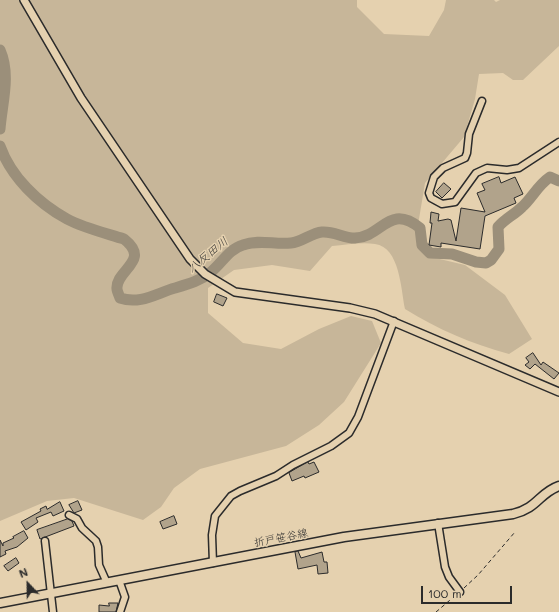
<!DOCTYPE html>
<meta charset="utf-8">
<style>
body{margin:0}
#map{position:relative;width:559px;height:612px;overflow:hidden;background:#e5d1af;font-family:Mali,sans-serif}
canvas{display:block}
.north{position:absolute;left:8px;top:564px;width:40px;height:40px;-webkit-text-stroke:3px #e5d1af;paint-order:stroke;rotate:338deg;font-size:11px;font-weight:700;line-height:16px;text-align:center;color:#2b2b2b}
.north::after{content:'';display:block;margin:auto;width:14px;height:18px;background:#2b2b2b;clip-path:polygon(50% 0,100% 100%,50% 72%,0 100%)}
.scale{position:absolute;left:421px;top:586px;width:91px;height:18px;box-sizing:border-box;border:2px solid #2b2b2b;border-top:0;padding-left:5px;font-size:12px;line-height:14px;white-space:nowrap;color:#2b2b2b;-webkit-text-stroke:3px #e5d1af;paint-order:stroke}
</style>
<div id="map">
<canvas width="559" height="612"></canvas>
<div class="north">N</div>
<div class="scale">100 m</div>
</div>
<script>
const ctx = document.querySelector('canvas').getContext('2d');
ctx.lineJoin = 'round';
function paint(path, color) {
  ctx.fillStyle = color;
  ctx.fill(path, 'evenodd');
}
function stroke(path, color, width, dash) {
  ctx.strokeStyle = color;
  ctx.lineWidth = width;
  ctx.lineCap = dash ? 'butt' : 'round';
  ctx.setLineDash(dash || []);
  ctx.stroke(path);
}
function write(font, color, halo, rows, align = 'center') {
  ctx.font = font + ' Mali,"Klee One",sans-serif';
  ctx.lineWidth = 3;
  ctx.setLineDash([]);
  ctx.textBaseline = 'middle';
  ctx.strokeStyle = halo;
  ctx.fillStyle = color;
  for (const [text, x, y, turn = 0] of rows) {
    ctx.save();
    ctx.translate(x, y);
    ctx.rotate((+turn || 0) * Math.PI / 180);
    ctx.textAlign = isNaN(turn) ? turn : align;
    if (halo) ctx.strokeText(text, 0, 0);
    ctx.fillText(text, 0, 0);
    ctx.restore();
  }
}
const green = new Path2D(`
 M0,0h357v7l27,27 45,2 15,-26 2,-10h48l2,2 4,-2h59v46l-36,34h-10l-10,-7 -24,1 -4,25 -11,38 -39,46 -7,42 9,31 38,9 40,30 27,44 -23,15c-37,-10 -72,-25 -104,-45 -4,-19 -5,-62 -30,-65 -14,-2 -29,1 -43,2l-22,25 -38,-6 -38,5 -26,18v25l35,30 38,6 38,-20 32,-13 21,5 9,22 -37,59 -25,23 -33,21 -86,23 -26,19 -13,19 -18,13 -69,-22 -27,3 -47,20z`);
const river = new Path2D(`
 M0,50c11,25 2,53 0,79
 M0,146c11,31 38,57 67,73 17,9 38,14 57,20 28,22 -9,31 -7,50 0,2 2,6 3,9 20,7 37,-5 55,-10 14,-4 25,-7 36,-16 11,-9 18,-23 32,-27 16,-6 32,0 48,-2 11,-1 20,-10 31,-11 12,-1 21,6 33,6 27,-1 34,-35 65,-10l2,17 8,8 22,1 24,8 10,1 5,-3 8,-11 -1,-22c8,-9 16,-12 24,-20 10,-9 16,-22 28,-30l9,4`);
const building = new Path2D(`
 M499,177l2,6 14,-6 8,17 -9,4 2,5 -31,13 -5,33 -39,-6v4l-12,-2 3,-22h-2l1,-11 8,2 -1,7 10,-2 3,1 5,21 5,-33 24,4 -8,-19 8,-3 -3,-6z
 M444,183l7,6 -9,9 -6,-6z
 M217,294l10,4 -4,8 -9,-4z
 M533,353l8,12 2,-3 16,11 -5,6 -19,-15 -5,5 -5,-4 4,-3 -3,-4z
 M308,462l1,2 5,-2 5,10 -14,6 -1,-2 -12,5 -3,-8z
 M78,501l4,9 -8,3 -5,-8z
 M60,502l4,9 -11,5 -2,-4 -15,6 2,4 -12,8 -5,-8 20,-11 -1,-2 6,-3 1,3z
 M174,516l3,8 -14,5 -3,-7z
 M68,519l4,2 2,5 -34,13 -3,-9z
 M24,531l4,7 -11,9 -12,4 1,3 -6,3v-17l3,6v-3l11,-5 -1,-1z
 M298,551l3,7 21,-6 2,10h3l1,11 -10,1 -1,-9 -19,4 -3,-17z
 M16,558l3,5 -11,8 -4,-5z
 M109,603h9l-2,9h-17v-7l10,1z`);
const path = new Path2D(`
 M464,588l14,-13 37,-43
 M436,612l20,-17`);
const minor = new Path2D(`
 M482,101l-13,33 -2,19 -2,5 -22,10 -9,9 -5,16 2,5 11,6 13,-2 21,-29 11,-5 20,2 12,-2 40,-26
 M69,515l8,4 5,9 14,13 2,6 1,18 8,18
 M438,523l7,44 4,10 11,15
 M45,541l8,71
 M213,563l-1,-28 3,-19 16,-20 9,-5 36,-15 17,-11 38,-19 18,-13 9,-16 36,-96
 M119,580l6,17 -5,15`);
const tertiary = new Path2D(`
 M24,0l57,98 109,161 15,15 30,18 115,16 25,6 184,78`);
const secondary = new Path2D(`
 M0,603l344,-66 169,-23c25,-6 26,-21 46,-28`);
const streetNames = [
 ["折戸笹谷線",281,538,-11]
];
const waterNames = [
 ["八反田川",208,255,-39]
];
paint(green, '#c7b699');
stroke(river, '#9b8f7a', 11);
paint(building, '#b1a38b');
stroke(building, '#2b2b2b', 1);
stroke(minor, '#2b2b2b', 9);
stroke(tertiary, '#2b2b2b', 10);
stroke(secondary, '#2b2b2b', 11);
stroke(path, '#2b2b2b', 1, [4, 3]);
stroke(minor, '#e5d1af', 6);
stroke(tertiary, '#e5d1af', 7);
stroke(secondary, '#e5d1af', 8);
write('11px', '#2b2b2b', '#e5d1af', streetNames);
write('italic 12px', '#413f3b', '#e5d1af', waterNames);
</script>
